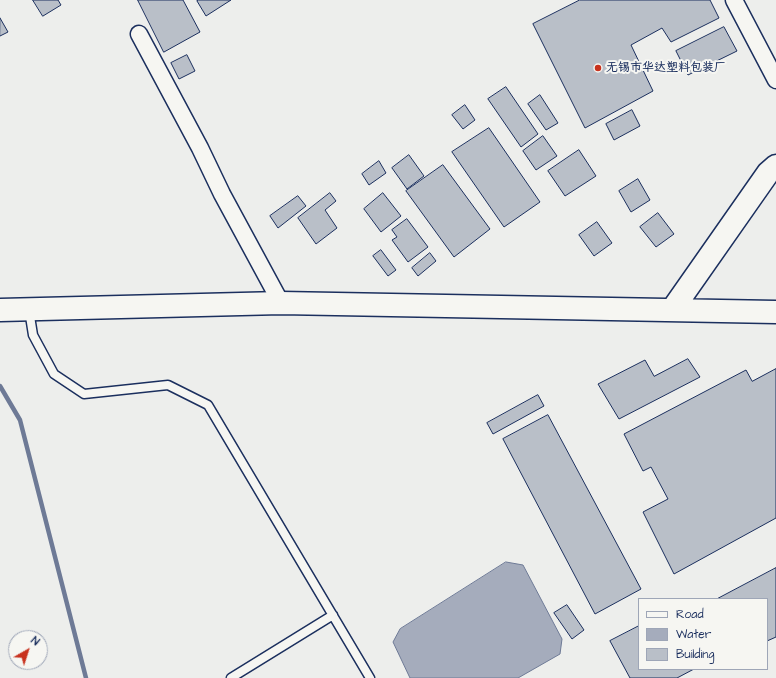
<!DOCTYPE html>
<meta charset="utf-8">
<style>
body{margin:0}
#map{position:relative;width:776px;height:678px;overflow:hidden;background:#edeeec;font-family:"Architects Daughter",sans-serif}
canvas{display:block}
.legend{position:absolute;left:638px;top:598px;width:130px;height:72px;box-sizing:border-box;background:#f6f6f2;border:1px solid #9ea6b7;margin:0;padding:5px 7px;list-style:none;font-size:12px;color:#1b2f5e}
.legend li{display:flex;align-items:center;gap:8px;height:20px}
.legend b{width:20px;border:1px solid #9ea6b7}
.north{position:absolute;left:8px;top:630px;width:40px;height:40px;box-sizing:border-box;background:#f6f6f2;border:1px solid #9ea6b7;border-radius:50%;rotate:39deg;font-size:11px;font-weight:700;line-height:16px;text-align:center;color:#1b2f5e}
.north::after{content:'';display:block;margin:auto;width:14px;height:18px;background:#c8321e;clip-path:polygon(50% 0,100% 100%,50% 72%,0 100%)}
</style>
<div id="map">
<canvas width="776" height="678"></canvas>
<ul class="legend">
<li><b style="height:5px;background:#f6f6f2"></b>Road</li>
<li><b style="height:11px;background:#a5acbc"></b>Water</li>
<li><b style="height:11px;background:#b9bfc8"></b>Building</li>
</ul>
<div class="north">N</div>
</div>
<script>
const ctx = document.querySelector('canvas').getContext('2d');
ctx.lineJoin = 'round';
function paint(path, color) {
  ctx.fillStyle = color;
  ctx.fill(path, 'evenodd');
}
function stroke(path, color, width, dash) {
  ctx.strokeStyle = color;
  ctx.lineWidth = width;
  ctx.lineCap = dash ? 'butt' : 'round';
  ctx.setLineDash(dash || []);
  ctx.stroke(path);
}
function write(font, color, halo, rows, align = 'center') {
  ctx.font = font + ' "Architects Daughter","LXGW WenKai TC",sans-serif';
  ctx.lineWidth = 4;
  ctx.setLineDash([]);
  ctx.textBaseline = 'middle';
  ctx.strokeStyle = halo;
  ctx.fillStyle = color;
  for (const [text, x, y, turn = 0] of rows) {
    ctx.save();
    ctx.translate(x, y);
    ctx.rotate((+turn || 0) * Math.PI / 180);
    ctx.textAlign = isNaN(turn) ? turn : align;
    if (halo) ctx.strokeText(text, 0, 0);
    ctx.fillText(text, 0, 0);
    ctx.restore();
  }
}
const water = new Path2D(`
 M506,562l17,3 39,74 -2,15 -42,24h-108l-17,-36 7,-13z`);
const stream = new Path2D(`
 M0,386l20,34 66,258`);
const building = new Path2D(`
 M33,0h25l3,5 -18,11z
 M138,0h45l17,32 -36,20z
 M199,0h32l-25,16 -9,-15z
 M580,0h130l9,18 -48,24 -9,-14 -31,17 22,46 -68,37 -52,-104z
 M0,18l8,14 -8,4z
 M724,27l13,24 -49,24 -12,-24z
 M187,55l8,16 -16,8 -8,-16z
 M506,87l32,47 -17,13 -33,-48z
 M540,95l18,28 -12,7 -18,-26z
 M465,105l10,15 -12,9 -11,-14z
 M632,110l8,16 -26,14 -8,-16z
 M489,128l51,74 -36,25 -52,-75z
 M543,136l14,20 -21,14 -13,-19z
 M579,150l17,26 -31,20 -17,-25z
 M409,155l15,21 -17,13 -15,-21z
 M379,161l7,12 -17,12 -7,-11z
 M443,165l47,64 -36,28 -48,-66z
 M638,179l12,21 -19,12 -12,-21z
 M330,193l6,8 -11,9 12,18 -21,16 -18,-26z
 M383,193l18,23 -20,16 -17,-23z
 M298,196l8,10 -28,22 -8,-12z
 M658,213l16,21 -18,13 -16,-20z
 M407,219l21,28 -20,15 -16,-22 5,-3 -5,-7z
 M597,222l15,21 -18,13 -15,-21z
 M381,250l15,20 -8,6 -15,-20z
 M430,253l6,8 -18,15 -6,-8z
 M688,359l12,18 -81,42 -21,-35 47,-24 9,16z
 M776,369v149l-102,56 -31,-62 25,-13 -17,-32 -8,4 -19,-37 122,-64 6,11z
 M538,395l6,11 -51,28 -6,-11z
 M548,415l93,174 -46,25 -92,-175z
 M776,568v69l-9,4v-42h-50z
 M567,605l17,25 -12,9 -18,-26z
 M639,626v43h55l-17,9h-47l-20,-37z`);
const lane = new Path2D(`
 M29,310l4,25 21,39 30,20 84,-9 40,20 162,273
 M231,678l102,-63`);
const street = new Path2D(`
 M734,0l42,80
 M139,34l61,114 22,46 59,109`);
const secondary = new Path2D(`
 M0,310l281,-7 495,9
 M672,310l96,-137 8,-7`);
const markers = [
 [598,68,4,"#c8321e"]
];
const poiNames = [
 ["无锡市华达塑料包装厂",606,68]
];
paint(water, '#a5acbc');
stroke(water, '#6e7a96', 1);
stroke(stream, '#6e7a96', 4.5);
paint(building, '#b9bfc8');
stroke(building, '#1b2f5e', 1);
stroke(lane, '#1b2f5e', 11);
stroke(street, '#1b2f5e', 19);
stroke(secondary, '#1b2f5e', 25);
stroke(lane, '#f6f6f2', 8);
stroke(street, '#f6f6f2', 16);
stroke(secondary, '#f6f6f2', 22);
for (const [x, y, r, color] of markers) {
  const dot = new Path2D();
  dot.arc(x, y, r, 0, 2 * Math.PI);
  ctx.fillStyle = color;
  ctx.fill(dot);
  stroke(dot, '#f6f6f2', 1.5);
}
write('bold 12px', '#1b2f5e', '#f6f6f2', poiNames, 'left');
</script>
